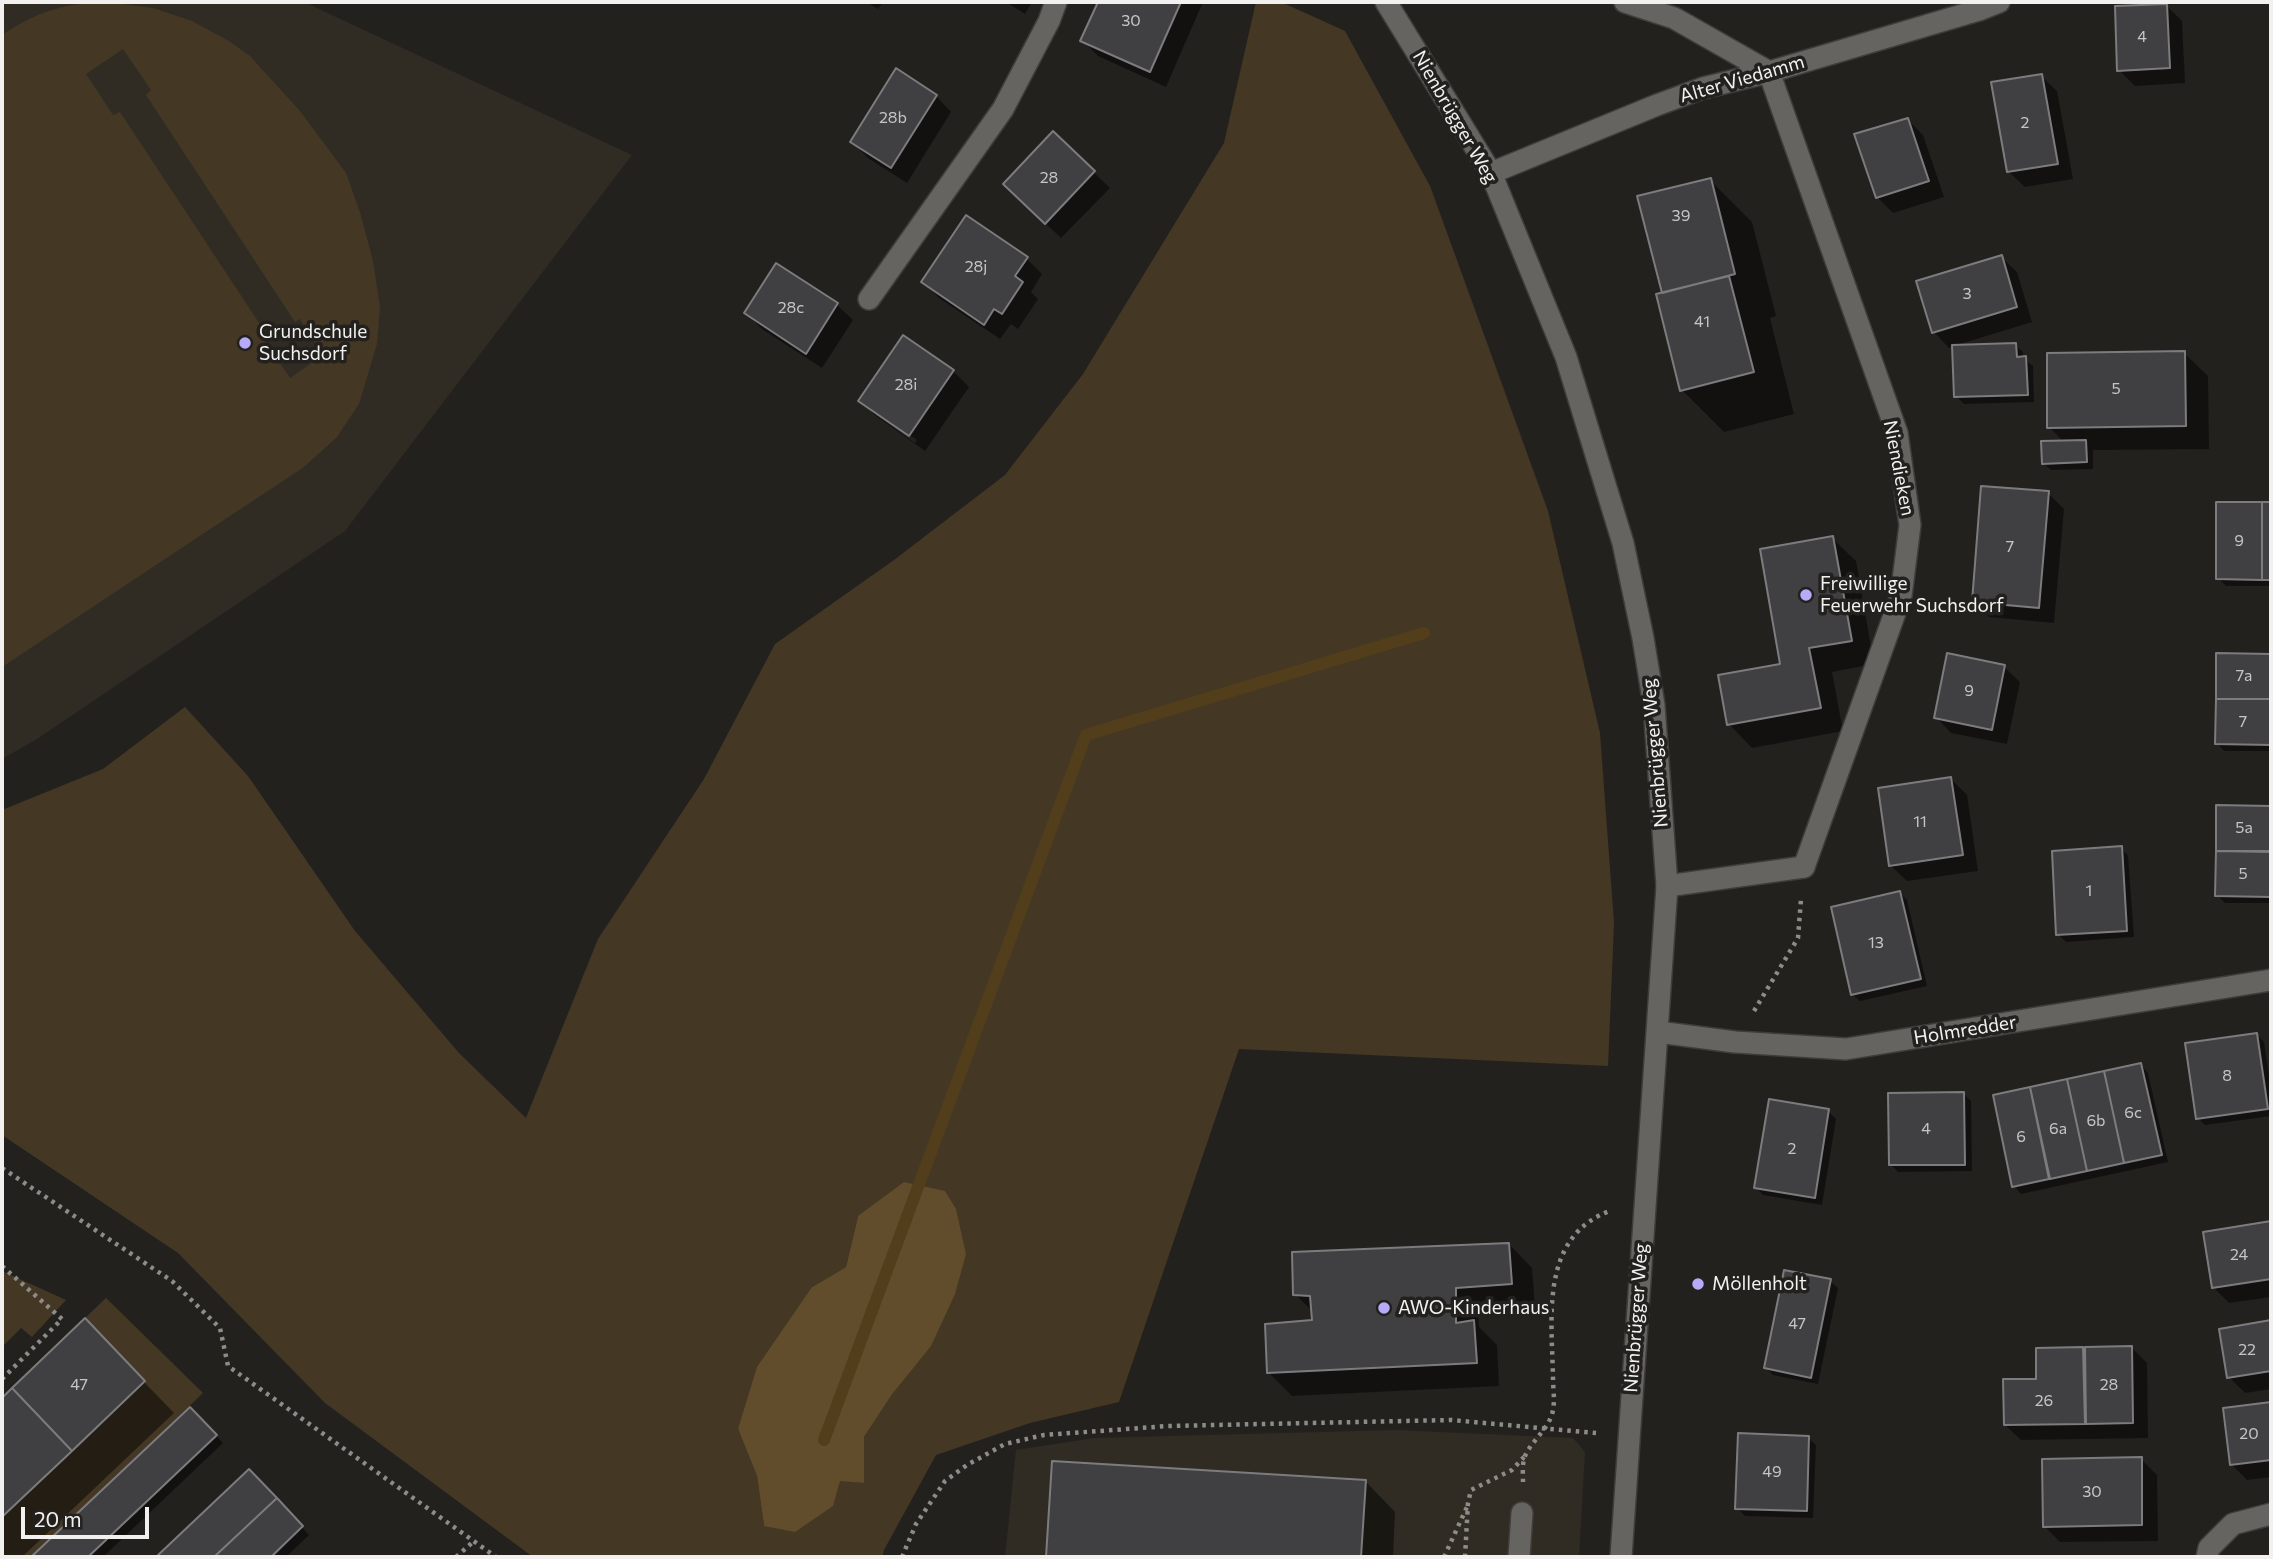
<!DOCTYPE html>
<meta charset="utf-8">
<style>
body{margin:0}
#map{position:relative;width:2273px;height:1559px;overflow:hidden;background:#23211e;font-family:Commissioner,sans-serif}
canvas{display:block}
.frame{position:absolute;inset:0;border:4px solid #f2f1ef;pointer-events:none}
.scale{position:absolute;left:21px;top:1507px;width:128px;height:32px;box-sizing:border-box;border:4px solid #f2f1ef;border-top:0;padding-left:9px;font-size:21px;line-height:24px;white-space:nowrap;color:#f2f1ef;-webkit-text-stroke:5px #23211e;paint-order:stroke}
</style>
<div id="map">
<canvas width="2273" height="1559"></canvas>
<div class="frame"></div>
<div class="scale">20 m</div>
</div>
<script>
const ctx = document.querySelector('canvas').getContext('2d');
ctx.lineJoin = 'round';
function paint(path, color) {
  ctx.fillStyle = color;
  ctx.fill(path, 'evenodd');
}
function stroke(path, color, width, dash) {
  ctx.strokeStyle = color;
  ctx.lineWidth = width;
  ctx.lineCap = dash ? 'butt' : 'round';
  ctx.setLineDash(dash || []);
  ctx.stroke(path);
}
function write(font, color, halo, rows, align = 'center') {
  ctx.font = font + ' Commissioner,sans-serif';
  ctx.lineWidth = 7;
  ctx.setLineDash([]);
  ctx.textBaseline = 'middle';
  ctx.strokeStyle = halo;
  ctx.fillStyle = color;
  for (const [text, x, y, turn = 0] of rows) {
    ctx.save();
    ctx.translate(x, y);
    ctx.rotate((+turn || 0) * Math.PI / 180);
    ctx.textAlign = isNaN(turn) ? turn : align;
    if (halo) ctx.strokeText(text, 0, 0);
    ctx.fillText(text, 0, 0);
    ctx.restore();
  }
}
const built = new Path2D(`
 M2,2h302l328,153 -287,376 -308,208 -35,20z
 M1396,1430l177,8 12,14 -6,105h-574l11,-107 78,-12z`);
const green = new Path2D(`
 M108,2l45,6 39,13 37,20 21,15 50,55 46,62 14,39 13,49 7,46 -3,37 -18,60 -22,33 -33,30 -302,200v-632c35,-24 64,-32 106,-33zM123,49l28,41 -5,5 149,227 5,-3 23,36 -33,23 -25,-37 4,-3 -149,-226 -7,3 -27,-41z
 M1256,2h25l64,29 85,155 118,325 52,222 14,190 -6,143 -369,-17 -120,353 -89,21 -94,32 -52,95 -2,7h-349l-208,-154 -147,-150 -176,-118v-325l101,-41 82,-62 63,69 107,155 104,122 67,65 72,-179 106,-160 71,-135 119,-84 111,-85 78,-101 141,-231zM858,1216l35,177 -29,44v46l-24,-3 -76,46 -7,-50 -19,-47 74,-142 34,-20z
 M2,1271l64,29 -34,37 -11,-9 -19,19z
 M106,1298l97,95 -172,164h-29v-40l142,-135 -59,-64z`);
const forest = new Path2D(`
 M904,1182l41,9 11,18 10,45 -11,40 -24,52 -38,47 -29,44v46l-24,-2 -7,25 -38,26 -31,-6 -7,-50 -19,-47 19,-62 55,-80 34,-20 12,-51z`);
const shadow = new Path2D(`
 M866,2h17l-5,7z
 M1006,2h26l-7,12z
 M1100,2h103l-37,85 -68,-31 -16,-16z
 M2166,5l16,16 3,62 -50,3 -16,-16z
 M2041,76l16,15 16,88 -48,8 -16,-15z
 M936,96l15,16 -44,71 -39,-25 -16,-16z
 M1908,120l15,15 21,62 -51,16 -16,-16z
 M1053,133l57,55 -49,50 -40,-38z
 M1710,180l42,42 24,94 -6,2 24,96 -70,18 -42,-42 -18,-96z
 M2001,257l16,15 15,50 -75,23h58l8,7v6l10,8 1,36 -70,2 -8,-8 -2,-50 -5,2 -15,-16z
 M1027,259l15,15 -11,18 7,7 -20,30 -7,-5 -11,15 -61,-41 -15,-16z
 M777,265l60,40 16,15 -31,48 -60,-39 -16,-16z
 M904,337l49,34 16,16 -44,64 -49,-35 -16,-15zM876,411l41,29 -2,3 -39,-28z
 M2184,353l24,23 1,73 -116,1v19l-42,1 -8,-7 21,-21 -15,-15z
 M2048,493l16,16 -10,114 -65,-6 -15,-16z
 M2218,504h53v82h-45l-8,-8z
 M1832,538l24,23 18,103 -42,8 11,59 -91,17 -23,-24 53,-59z
 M2218,655l53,1v95h-47l-7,-8z
 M2004,667l16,15 -13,62 -56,-11 -15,-16z
 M1951,779l16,16 11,76 -71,10 -16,-15z
 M2218,807l53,1v95h-46l-8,-8z
 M2121,848l7,8 6,81 -68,5 -8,-8z
 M1900,893l7,7 20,86 -67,15 -8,-7z
 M2257,1035l7,7 7,47v27l-66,9 -7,-7z
 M2141,1065l7,8 20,89 -147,32 -7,-8 -19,-90z
 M1964,1094l7,7 1,70 -74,1 -8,-8z
 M1828,1111l8,8 -14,86 -59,-10 -7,-8z
 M2271,1223v74l-42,6 -16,-16z
 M1509,1244l23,24 3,39 -57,4 1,16 18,18 2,41 -207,10 -23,-23 45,-51 -1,-10 -18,-18z
 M1830,1281l8,7 -20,96 -45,-9 -7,-7z
 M85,1321l89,92 -152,144h-20v-157z
 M2271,1322v67l-26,4 -16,-16 -8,-47z
 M2131,1347l16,16 1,75 -127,2 -16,-15 33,-44v-32z
 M2271,1404v73l-24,3 -16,-16 -6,-54z
 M190,1409l33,34 -120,114h-69z
 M1808,1438l8,7 -3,73 -68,-2 -8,-8z
 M2141,1459l16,16 1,66 -98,1 -16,-16z
 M1053,1463l312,18 30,31 -2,45h-345z
 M249,1471l60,64 -23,22h-128z`);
const stream = new Path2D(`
 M824,1440l262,-705 338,-102`);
const building = new Path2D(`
 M1098,2h83l-31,70 -70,-31z
 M2167,4l3,64 -53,3 -2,-65z
 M896,68l41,27 -46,73 -41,-26z
 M2042,74l16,90 -51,8 -16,-90z
 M1908,118l21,63 -53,17 -22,-64z
 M1053,131l42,40 -50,53 -42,-40z
 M1711,178l24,96 -73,19 -25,-97z
 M966,215l62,42 -13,19 8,6 -21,32 -8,-5 -10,16 -63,-43z
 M2002,255l15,52 -85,26 -16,-52z
 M776,263l62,40 -32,51 -62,-41z
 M1729,276l25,96 -74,19 -24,-97z
 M903,335l51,35 -45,66 -51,-35z
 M2016,343l1,14 9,-1 2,39 -74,2 -2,-52z
 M2185,351l1,75 -139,2v-75z
 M2086,440l1,22 -45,2 -1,-23z
 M1981,486l68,5 -10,117 -67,-6z
 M2216,502h46v78l-46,-1z
 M2262,502h9v78h-9z
 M1833,536l19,105 -43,7 12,60 -94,17 -9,-50 62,-11 -20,-115z
 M1947,653l58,12 -13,65 -58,-12z
 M2216,653l55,1v45h-55z
 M2216,699h55v46l-56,-1z
 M1951,777l12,78 -74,11 -11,-78z
 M2216,805l55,1v45h-55z
 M2122,846l5,85 -71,4 -4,-84z
 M2216,851l55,1v45l-56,-1z
 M1900,891l21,88 -70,16 -20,-88z
 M2257,1033l11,76 -72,10 -11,-76z
 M2141,1063l21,92 -38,8 -20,-92z
 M2104,1071l20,92 -37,8 -20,-92z
 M2067,1079l20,92 -37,8 -20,-92z
 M2030,1087l19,92 -37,8 -19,-92z
 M1964,1092l1,73h-76l-1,-72z
 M1769,1099l60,10 -14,89 -61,-10z
 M2271,1221v58l-59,9 -9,-56z
 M1509,1243l3,41 -56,4v35l18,-3 3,43 -210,10 -2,-49 47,-4 -2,-24 -17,-1 -1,-43z
 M1784,1270l47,9 -20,99 -47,-10z
 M85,1318l60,63 -73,70 -60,-63z
 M2271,1320v51l-44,7 -8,-49z
 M2132,1346l1,77 -47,1 -1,-77z
 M2083,1347l2,77 -81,1 -1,-46h33v-31z
 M12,1388l60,63 -69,65 -1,-118z
 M2271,1402v58l-41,5 -7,-57z
 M190,1407l27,28 -129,122h-57z
 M1738,1433l71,3 -2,75 -72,-2z
 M2142,1457v68l-99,2 -1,-68z
 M1052,1461l314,19 -5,77h-315z
 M249,1469l28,29 -63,59h-58z
 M277,1498l26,28 -32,31h-57z`);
const path = new Path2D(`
 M1754,1011l44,-73 3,-39
 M2,1168l170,113 48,47 8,38 268,191
 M2,1266l60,53 -60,60
 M1523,1482c0,-8 -1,-19 2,-26 7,-16 25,-28 28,-46 2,-10 0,-22 0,-32 -1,-61 -14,-142 59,-168
 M456,1557l18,-16
 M902,1557l14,-33 29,-43 22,-16 38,-21 39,-9 124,-9 283,-6 145,13
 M1444,1557l23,-50
 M1465,1557l3,-54 3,-13 41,-20 12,-13`);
const service = new Path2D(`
 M1625,2l49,16 95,54
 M869,299l134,-190 46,-88 7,-19
 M1667,886l137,-19
 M1519,1557l3,-44`);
const minor = new Path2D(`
 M1386,2l105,171 75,184 57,186 20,95 11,67 13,181 -46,671
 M1769,72l128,361 13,92 -9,71 -97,271
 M1491,173l166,-68 46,-17 66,-16 210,-62 20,-8
 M1658,1032l77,10 111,7 425,-69
 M2207,1557l2,-9 24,-24 38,-10`);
const markers = [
 [245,343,7,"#b7abf8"],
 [1806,595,7,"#b7abf8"],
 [1698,1284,7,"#b7abf8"],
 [1384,1308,7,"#b7abf8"]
];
const numberNames = [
 ["30",1131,21],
 ["4",2142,37],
 ["28b",893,118],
 ["2",2025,123],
 ["28",1049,178],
 ["39",1681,216],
 ["28j",976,267],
 ["3",1967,294],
 ["28c",791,308],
 ["41",1702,322],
 ["28i",906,385],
 ["5",2116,389],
 ["9",2239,541],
 ["7",2010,547],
 ["7a",2244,676],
 ["9",1969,691],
 ["7",2243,722],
 ["11",1920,822],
 ["5a",2244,828],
 ["5",2243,874],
 ["1",2089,891],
 ["13",1876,943],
 ["8",2227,1076],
 ["6c",2133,1113],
 ["6b",2096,1121],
 ["4",1926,1129],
 ["6a",2058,1129],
 ["6",2021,1137],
 ["2",1792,1149],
 ["24",2239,1255],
 ["47",1797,1324],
 ["22",2247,1350],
 ["47",79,1385],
 ["28",2109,1385],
 ["26",2044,1401],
 ["20",2249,1434],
 ["49",1772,1472],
 ["30",2092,1492]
];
const streetNames = [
 ["Alter Viedamm",1742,79,-16],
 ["Nienbrügger Weg",1455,117,60],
 ["Niendieken",1899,468,79],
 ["Nienbrügger Weg",1655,753,-95],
 ["Holmredder",1965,1030,-9],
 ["Nienbrügger Weg",1636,1318,-86]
];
const poiNames = [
 ["Grundschule",259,332],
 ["Suchsdorf",259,354],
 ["Freiwillige",1820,584],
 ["Feuerwehr Suchsdorf",1820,606],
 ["Möllenholt",1712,1284],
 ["AWO-Kinderhaus",1398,1308]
];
paint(built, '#302b23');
paint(green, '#443825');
paint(forest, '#614c2b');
paint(shadow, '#0007');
stroke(stream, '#533e1c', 12);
paint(building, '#404043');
stroke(building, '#7c7c7f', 2);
stroke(service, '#3f3d3b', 24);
stroke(minor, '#3f3d3b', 24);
stroke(path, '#8e8c8a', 4.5, [3.5, 5]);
stroke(service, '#666461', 21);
stroke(minor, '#666461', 21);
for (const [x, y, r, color] of markers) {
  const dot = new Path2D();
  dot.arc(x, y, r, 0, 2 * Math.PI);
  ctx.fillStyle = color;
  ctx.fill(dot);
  stroke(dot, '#23211e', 2.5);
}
write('16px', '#c6c5c4', null, numberNames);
write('19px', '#f2f1ef', '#23211e', streetNames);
write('19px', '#f2f1ef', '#23211e', poiNames, 'left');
</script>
